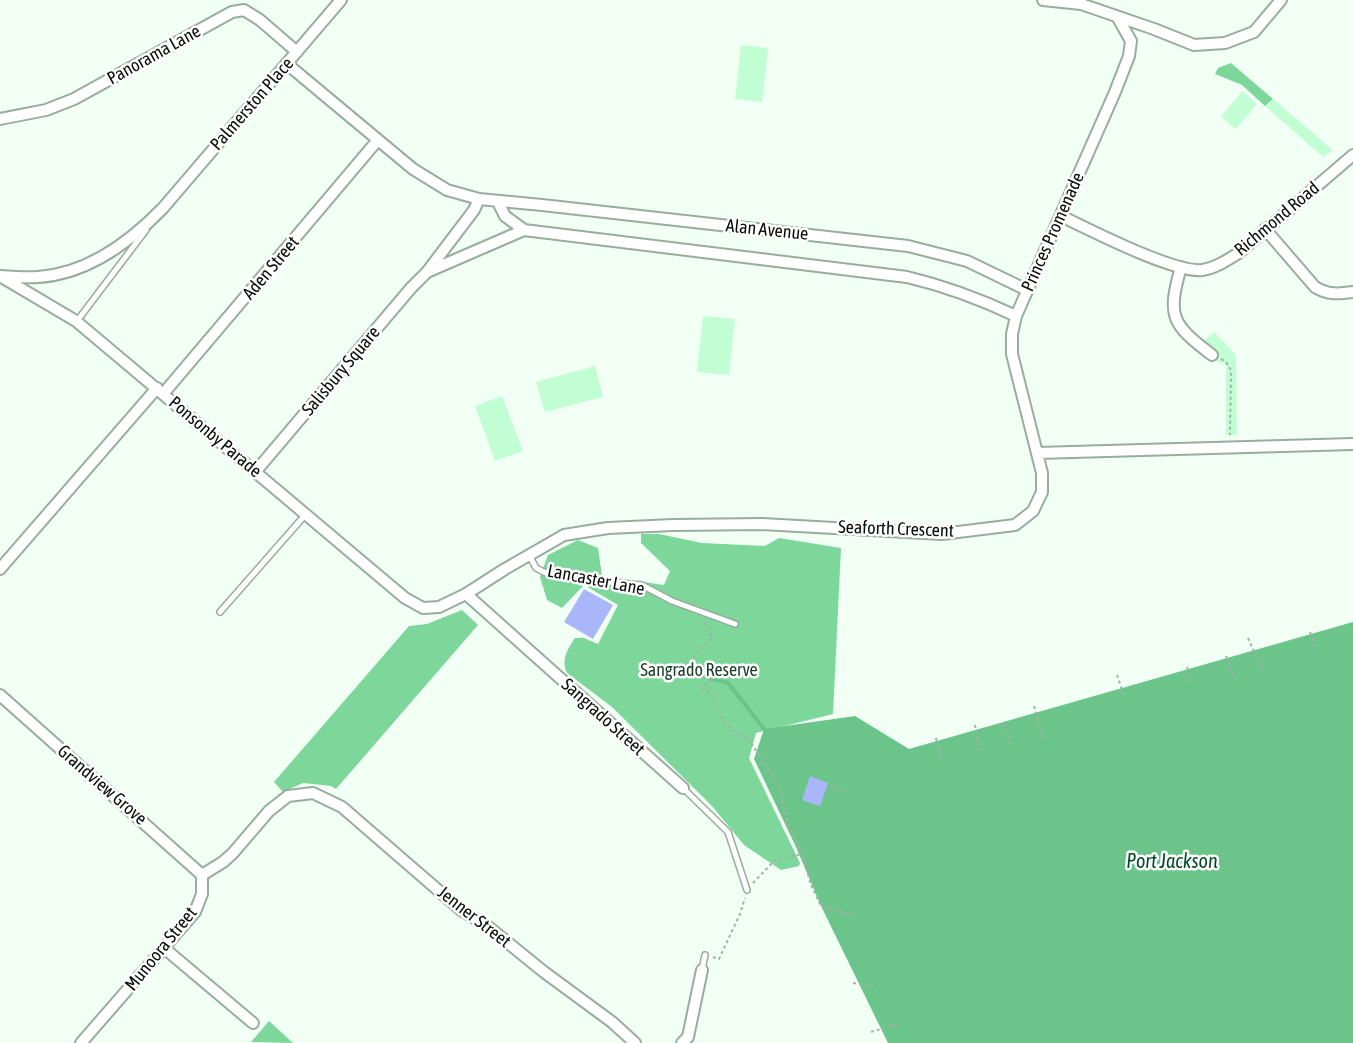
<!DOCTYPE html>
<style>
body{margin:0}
canvas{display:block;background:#f2fff5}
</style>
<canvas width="1353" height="1043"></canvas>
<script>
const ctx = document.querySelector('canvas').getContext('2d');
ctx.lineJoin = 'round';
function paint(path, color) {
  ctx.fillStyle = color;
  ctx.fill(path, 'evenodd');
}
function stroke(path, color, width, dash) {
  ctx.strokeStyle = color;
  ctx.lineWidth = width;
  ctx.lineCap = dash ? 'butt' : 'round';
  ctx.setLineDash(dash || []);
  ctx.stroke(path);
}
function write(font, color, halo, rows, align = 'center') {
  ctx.font = font + ' "Asap Condensed",sans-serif';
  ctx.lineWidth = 5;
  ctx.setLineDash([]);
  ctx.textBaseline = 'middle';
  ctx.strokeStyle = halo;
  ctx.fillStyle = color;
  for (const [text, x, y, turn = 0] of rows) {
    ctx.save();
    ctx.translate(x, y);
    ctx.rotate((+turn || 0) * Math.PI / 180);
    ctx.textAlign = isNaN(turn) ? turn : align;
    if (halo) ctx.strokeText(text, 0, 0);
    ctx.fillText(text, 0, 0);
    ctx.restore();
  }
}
const green = new Path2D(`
 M741,45l27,3 -6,54 -27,-3z
 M1242,91l15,13 -21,25 -15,-12z
 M1273,99l60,51 -10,7 -58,-51z
 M703,316l32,3 -6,56 -32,-3z
 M1214,332l22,23 1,80h-11v-70l-12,-5 3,-9 -15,-8z
 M595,366l8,31 -58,15 -9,-30z
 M502,396l21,55 -28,10 -20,-55z`);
const forest = new Path2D(`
 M1231,63l42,36 -8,7 -23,-21 -27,-11 3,-6z
 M641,534h18l43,9 63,3 14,-8 62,10 -8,166 -77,19 -7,25 51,105 -1,3 -18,4 -37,-25 -32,-39 -100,-99 -45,-34c-6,-13 0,-23 8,-35h9l14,6 20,-39 -34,-20 -22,23 -15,-8 -7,-23 8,-22 30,-15 20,8 4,28 62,9 6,-14 -29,-28z
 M462,610l16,15 -142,164 -5,-3 -28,-3 -20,9 -9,-10 135,-156 18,-2z
 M269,1021l24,22 -42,-1z`);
const water = new Path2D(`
 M1353,622v421h-465l-67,-137 -25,-59 -42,-88 10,-30 91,-13 54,33z`);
const stream = new Path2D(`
 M694,674l34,9 36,46`);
const building = new Path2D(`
 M584,589l29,16 -20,34 -29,-17z
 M810,776l18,7 -8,23 -18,-6z`);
const path = new Path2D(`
 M1221,359l5,3 5,8 -1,65
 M704,623l7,8v8l-17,17 -2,10 12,1 6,13 -8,8 8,4 12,27 11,12 15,7 31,48 8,35 15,33 9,31 10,21 36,10
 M1310,632l6,17
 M1248,638l14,32
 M1226,656l8,22
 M1187,667l4,15
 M1117,675l8,23
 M1034,706l9,32
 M1005,724l7,23
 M975,725l4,26
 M936,738l5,21
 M830,787l18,6
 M753,883l22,-23 27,-6
 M713,957l6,2 21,-45 5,-16
 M853,983l22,3
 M871,1032l26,-8`);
const service = new Path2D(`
 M77,321l69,-91
 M529,555l7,13 12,6 24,5 70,6 30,16 63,23
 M220,612l86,-98
 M683,788l45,44 19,58
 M702,970l3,-15`);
const minor = new Path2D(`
 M1043,0l38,4 73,25 40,16 31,-2 29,-11 27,-32
 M287,64l126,105 34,21 32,9 63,6 366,41 59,15 60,29
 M0,119l46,-9 28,-11 158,-87 12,-2 16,10 37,32
 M498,202l7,14 19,14
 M1061,216c29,14 113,57 141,54 14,-2 27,-11 38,-18l113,-97
 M1265,229l50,58c13,8 23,7 38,5
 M1181,267c-14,49 -10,57 31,88
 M427,272l97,-42 383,47c38,9 73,22 109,39
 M0,276l76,45 329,277 18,10 16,-1 27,-13 39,-25 59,-34 44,-7 65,-3 89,-1 180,10 73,-9 18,-14 9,-19v-19l-30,-119v-20l4,-18 99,-224 14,-36 2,-15 -13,-23
 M0,276c13,1 26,2 38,1 50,-3 92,-35 125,-69l178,-208
 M163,394l214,-253
 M1037,453l316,-9
 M256,471l155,-183 16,-16 47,-62 5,-11
 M0,569l157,-181
 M466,594l217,194
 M0,695l202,180
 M164,948l89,75
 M81,1043l114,-131 7,-18v-19l21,-13 10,-9 36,-42 19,-15 25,-3 29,14 119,103 25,15 58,47 68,50 23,21
 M682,1043l6,-6 14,-67`);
const streetNames = [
 ["Panorama Lane",154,55,-29],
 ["Palmerston Place",252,104,-49],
 ["Richmond Road",1277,219,-40],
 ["Alan Avenue",767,230,6],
 ["Princes Promenade",1053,232,-66],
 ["Aden Street",271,268,-50],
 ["Salisbury Square",341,371,-50],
 ["Ponsonby Parade",215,437,40],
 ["Seaforth Crescent",896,529,2],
 ["Lancaster Lane",596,580,11],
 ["Sangrado Street",603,717,42],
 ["Grandview Grove",102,785,41],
 ["Jenner Street",474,917,38],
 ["Munoora Street",161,949,-51]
];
const parkNames = [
 ["Sangrado Reserve",699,670]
];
const waterNames = [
 ["Port Jackson",1172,862]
];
paint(green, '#c2fed3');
paint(forest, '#7dd79a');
paint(water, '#6bc58a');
stroke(stream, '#6bc58a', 4);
paint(building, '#aab6fa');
stroke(service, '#98ad9e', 8);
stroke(minor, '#98ad9e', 14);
stroke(path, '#a5afa7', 2, [3, 3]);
stroke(service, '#fff', 5);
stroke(minor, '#fff', 10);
write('18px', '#070d08', '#fff', streetNames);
write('18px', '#183e26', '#fff', parkNames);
write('italic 20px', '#014b25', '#fff', waterNames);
</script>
